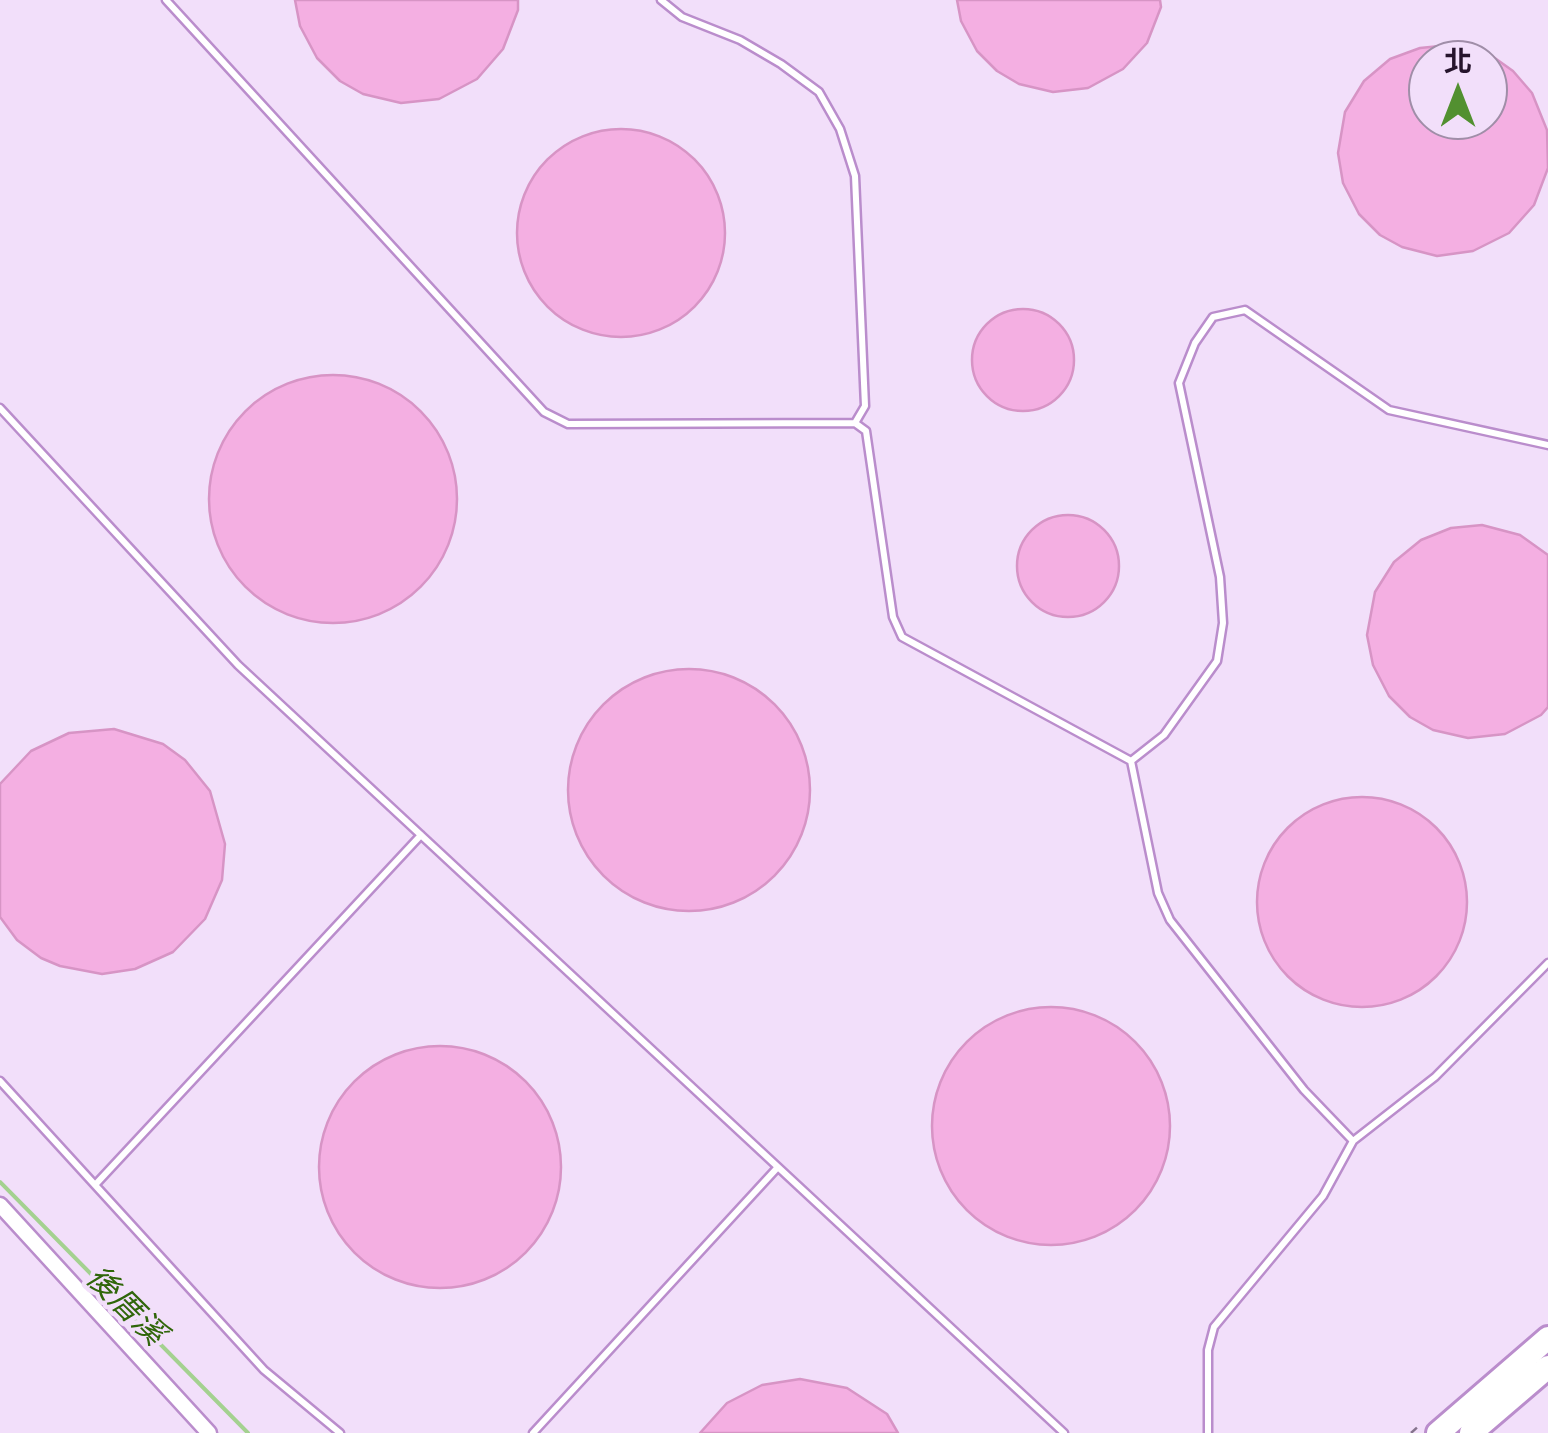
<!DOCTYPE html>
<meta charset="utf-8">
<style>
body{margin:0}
#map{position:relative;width:1548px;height:1433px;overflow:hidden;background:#f2dffa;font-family:"Roboto Condensed","Noto Sans TC",sans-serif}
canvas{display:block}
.north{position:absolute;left:1408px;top:40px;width:100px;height:100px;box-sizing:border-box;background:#f2dffa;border:2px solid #a08ea8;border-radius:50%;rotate:0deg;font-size:28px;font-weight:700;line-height:40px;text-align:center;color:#26142c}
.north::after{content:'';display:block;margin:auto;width:35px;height:45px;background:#529030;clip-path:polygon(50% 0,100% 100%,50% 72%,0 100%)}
</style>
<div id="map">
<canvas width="1548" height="1433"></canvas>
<div class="north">北</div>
</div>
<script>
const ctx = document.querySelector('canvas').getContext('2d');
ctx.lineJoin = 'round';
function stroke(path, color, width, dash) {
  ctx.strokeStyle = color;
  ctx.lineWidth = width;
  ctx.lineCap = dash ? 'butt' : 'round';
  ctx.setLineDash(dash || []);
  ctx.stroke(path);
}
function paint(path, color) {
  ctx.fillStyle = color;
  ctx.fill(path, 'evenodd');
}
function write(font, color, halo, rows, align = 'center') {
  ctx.font = font + ' "Roboto Condensed","Noto Sans TC",sans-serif';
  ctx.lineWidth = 9;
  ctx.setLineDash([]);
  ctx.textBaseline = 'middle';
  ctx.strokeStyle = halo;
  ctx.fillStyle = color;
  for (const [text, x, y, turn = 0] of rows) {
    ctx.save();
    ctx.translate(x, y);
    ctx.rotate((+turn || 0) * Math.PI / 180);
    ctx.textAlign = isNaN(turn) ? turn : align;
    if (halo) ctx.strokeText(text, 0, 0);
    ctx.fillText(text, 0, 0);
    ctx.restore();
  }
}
const stream = new Path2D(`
 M0,1182l248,251`);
const building = new Path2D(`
 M295,0h223v10l-15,39 -26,30 -38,20 -38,4 -38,-9 -23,-13 -23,-23 -17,-32z
 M957,0h203l1,7 -14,36 -24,26 -35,19 -35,4 -34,-8 -22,-13 -20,-20 -16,-30z
 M1450,45l42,11 21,15 19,22 15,37 1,38 -14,37 -25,28 -36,18 -36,5 -35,-9 -22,-12 -21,-21 -16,-31 -5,-30 7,-41 19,-31 26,-22 30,-11zM1428,60h60v60h-60z
 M517 233a104 104 0 1 1 208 0a104 104 0 1 1-208 0Z
 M972 360a51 51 0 1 1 102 0a51 51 0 1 1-102 0Z
 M209 499a124 124 0 1 1 248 0a124 124 0 1 1-248 0Z
 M1017 566a51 51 0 1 1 102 0a51 51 0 1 1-102 0Z
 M1482,525l38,10 28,20v152l-7,8 -36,19 -37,4 -35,-8 -23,-13 -21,-21 -16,-31 -6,-30 8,-43 19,-30 27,-22 30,-12z
 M568 790a121 121 0 1 1 242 0a121 121 0 1 1-242 0Z
 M114,729l49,15 22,16 25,31 15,53 -3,36 -17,39 -32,33 -38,17 -33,5 -42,-8 -19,-8 -24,-18 -17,-23v-133l31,-33 38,-18z
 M1257 902a105 105 0 1 1 210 0a105 105 0 1 1-210 0Z
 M932 1126a119 119 0 1 1 238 0a119 119 0 1 1-238 0Z
 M319 1167a121 121 0 1 1 242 0a121 121 0 1 1-242 0Z
 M800,1379l47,9 40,26 11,19h-198l27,-30 35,-18z`);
const path = new Path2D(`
 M1411,1433l11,-10`);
const service = new Path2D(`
 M166,0l378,412 24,12 287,-1 11,8 27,186 9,20 229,124 27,132 12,27 134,170 49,51
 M661,0l21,17 58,23 41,24 38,28 21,37 15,47 10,230 -10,17
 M0,408l238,257 826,768
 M1131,761l33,-26 53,-74 6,-38 -3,-46 -41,-194 16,-40 18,-26 32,-7 144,100 159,35
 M0,1081l264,289 76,63
 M95,1185l326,-350
 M533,1433l245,-266
 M1208,1433v-83l6,-23 109,-131 30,-55 82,-64 113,-114`);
const minor = new Path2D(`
 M0,1205l209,228`);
const primary = new Path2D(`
 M1438,1433l110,-95
 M1471,1433l77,-66`);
const waterNames = [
 ["後厝溪",124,1307,45]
];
stroke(stream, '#a4d190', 4);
paint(building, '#f4afe2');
stroke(building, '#d794c5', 2.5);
stroke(service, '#ba8dcc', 11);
stroke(minor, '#ba8dcc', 19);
stroke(primary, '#ba8dcc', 28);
stroke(path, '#86748d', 2.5, [8, 8]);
stroke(service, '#fff', 6);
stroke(minor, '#fff', 14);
stroke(primary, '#fff', 22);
write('italic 32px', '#30660a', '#f2dffa', waterNames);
</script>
